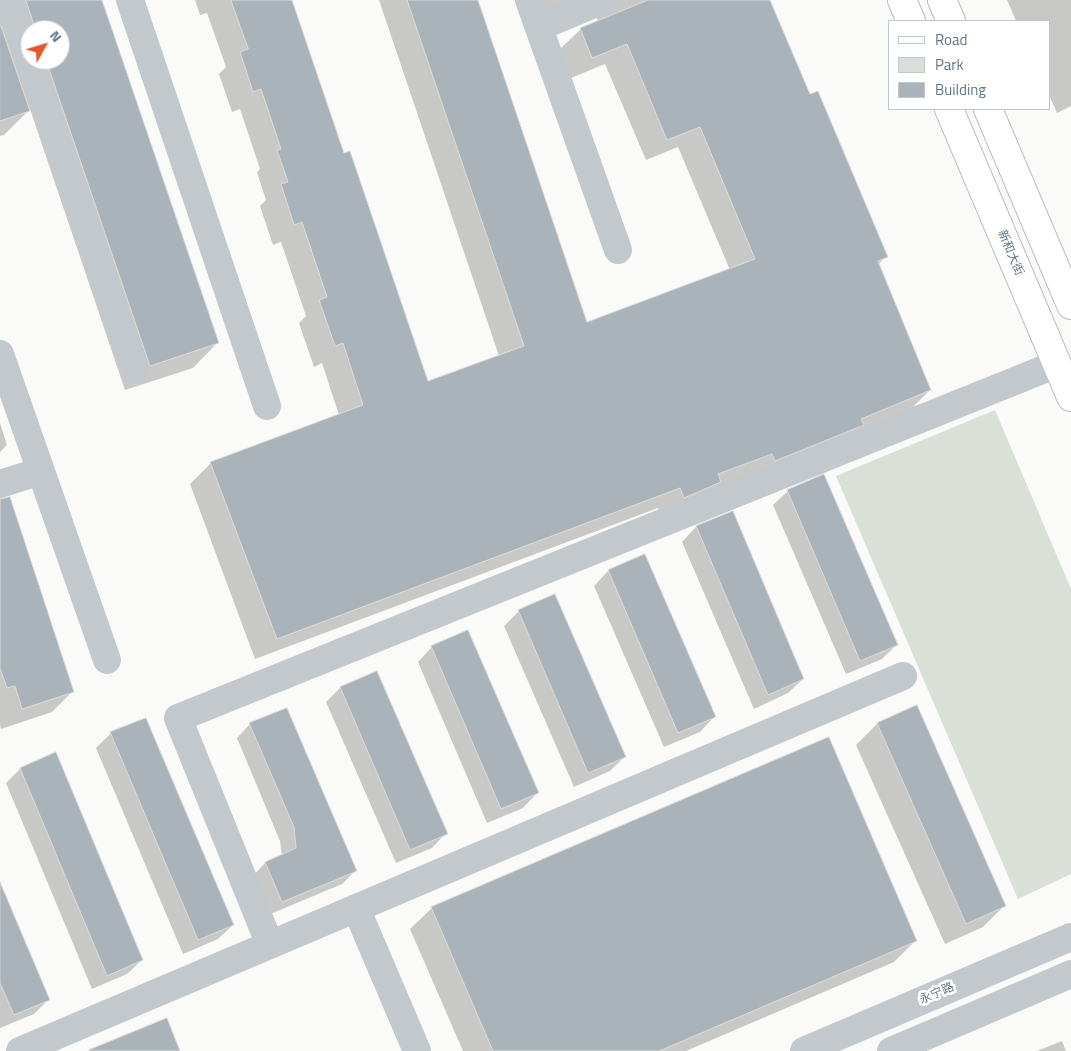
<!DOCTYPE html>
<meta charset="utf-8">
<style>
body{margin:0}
#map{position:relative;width:1071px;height:1051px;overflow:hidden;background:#fafaf8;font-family:"Titillium Web",sans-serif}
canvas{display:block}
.legend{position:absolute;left:888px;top:20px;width:162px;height:90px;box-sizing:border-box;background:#fff;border:1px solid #c1c8cd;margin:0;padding:6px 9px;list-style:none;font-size:15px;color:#657683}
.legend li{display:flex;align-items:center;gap:10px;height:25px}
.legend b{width:25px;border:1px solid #c1c8cd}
.north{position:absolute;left:20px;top:20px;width:50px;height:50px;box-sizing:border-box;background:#fff;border:1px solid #c1c8cd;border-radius:50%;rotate:51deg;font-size:14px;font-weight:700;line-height:20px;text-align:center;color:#657683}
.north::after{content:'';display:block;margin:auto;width:18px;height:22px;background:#e4572e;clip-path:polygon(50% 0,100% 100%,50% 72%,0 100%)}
</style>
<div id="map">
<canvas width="1071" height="1051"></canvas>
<ul class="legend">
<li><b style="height:6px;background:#fff"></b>Road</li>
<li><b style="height:14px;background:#dadfd7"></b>Park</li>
<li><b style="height:14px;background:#aab3b9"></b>Building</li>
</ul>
<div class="north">N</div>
</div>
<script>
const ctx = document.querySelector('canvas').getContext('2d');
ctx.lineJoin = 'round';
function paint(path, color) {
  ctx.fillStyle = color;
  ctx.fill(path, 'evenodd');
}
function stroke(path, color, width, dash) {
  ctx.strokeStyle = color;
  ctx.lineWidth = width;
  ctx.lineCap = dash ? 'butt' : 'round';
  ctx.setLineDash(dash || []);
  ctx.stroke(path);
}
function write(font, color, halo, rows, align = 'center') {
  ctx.font = font + ' "Titillium Web","Noto Sans SC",sans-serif';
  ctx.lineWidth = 5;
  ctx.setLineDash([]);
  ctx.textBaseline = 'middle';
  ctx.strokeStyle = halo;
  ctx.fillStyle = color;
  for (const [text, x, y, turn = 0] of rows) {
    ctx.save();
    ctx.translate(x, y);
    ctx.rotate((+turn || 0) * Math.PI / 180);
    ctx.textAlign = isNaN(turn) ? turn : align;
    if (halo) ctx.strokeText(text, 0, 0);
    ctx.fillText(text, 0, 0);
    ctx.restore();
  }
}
const green = new Path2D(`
 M995,410l76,179v285l-53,25 -182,-423z`);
const shadow = new Path2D(`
 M0,0h101l116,343 -24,25 -68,22 -95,-281 -26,26 -4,1zM30,30h30v30h-30z
 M195,0h96l44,131 92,251 72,-26 -120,-356h98l109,323 144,-53 -52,-123 -32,13 -41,-96 -34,14 -12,-28 22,-21 17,-8 -2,-6 -48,3 -8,-18h229l40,96 77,160 -8,9 52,125 -21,21 -247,107 -4,-10 -403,151 -65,-175 21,-21 128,-48 -17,-52 -8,4 -15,-44 7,-7 -25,-74 -8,3 -13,-39 6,-6 -9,-28 3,-3 -20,-60 -8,3 -13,-38 7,-7 -19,-54 -7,2z
 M1007,0h64v106l-14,7 -7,-16v-76h-34z
 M0,423l7,22 -7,7z
 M788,491l108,154 -14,14 -36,15 -73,-169z
 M0,505l73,186 -21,21 -51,17 -1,-4z
 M733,513l70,166 -15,14 -34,16 -72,-167 14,-15z
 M644,556l70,161 -14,15 -36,15 -70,-161 14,-15z
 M519,611l105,146 -14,14 -36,16 -70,-161z
 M432,647l105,146 -14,15 -36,15 -69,-161z
 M340,688l106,145 -14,15 -36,15 -70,-161z
 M916,707l88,199 -21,21 -38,17 -89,-199 21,-21z
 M250,724l105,147 -13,13 -74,31 -16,-38 13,-14 17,-7 -2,-15 -43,-103z
 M111,733l122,192 -15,14 -35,15 -87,-206z
 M55,754l87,206 -15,14 -35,15 -86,-206 14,-14z
 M0,884l49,115 -15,15 -34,14z
 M432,908l483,33 -21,21 -208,89h-223l-53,-122z
 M1062,1041l4,10h-29z`);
const building = new Path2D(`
 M26,0h76l117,343 -69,23 -104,-306h14v-30h-24z
 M231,0h61l52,153 6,-2 78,230 96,-35 -117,-346h71l109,322 168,-63 -55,-132 -33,13 -40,-96 -35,14 -12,-30 68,-28h122l40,94 8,-3 70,166 -10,4 53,129 -70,29 3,6 -89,36 -3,-7 -54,20 3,8 -37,16 -4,-10 -403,151 -67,-177 153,-57 -20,-62 -8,3 -16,-46 8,-3 -25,-75 -8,3 -13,-41 7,-2 -11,-32 4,-1 -20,-60 -8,3 -13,-40 8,-3z
 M0,26h1l29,85 -30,10z
 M824,474l74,171 -38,16 -73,-171z
 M10,497l64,195 -52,17 -7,-23 -8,2 -7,-20v-169z
 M733,511l71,168 -36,16 -72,-169z
 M645,554l71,163 -38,16 -70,-163z
 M555,594l71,163 -38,16 -70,-163z
 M468,630l71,163 -38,16 -70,-163z
 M377,671l71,163 -38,16 -70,-163z
 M917,705l89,201 -40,18 -89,-201z
 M287,708l70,163 -75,31 -17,-40 31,-14 -2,-21 -45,-104z
 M146,718l88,207 -36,15 -88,-208z
 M829,737l88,204 -258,110h-166l-62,-144z
 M56,752l87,208 -36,16 -87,-208z
 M0,882l50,118 -36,15 -14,-32z
 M167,1018l13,33h-91v-1z`);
const minor = new Path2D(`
 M9,0l126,370
 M130,0l137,406
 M529,0l89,250
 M539,27l64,-27
 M0,354l107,306
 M0,484l41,-13
 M356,908l61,143
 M270,945l-92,-227 879,-354
 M20,1051l883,-375
 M804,1051l267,-114
 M891,1051l180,-77`);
const major = new Path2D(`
 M902,0l9,21
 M942,0l9,21
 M949,109l122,288
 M988,109l83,196`);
const streetNames = [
 ["新和大街",1010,253,67],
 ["永宁路",937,994,-23]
];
paint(green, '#dadfd7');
paint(shadow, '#0003');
paint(building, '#aab3b9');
stroke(building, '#dcdcda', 1);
stroke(major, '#b5babe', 30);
stroke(minor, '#c3c8cc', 28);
stroke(major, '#fff', 28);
write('12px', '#657683', '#fff', streetNames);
</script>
